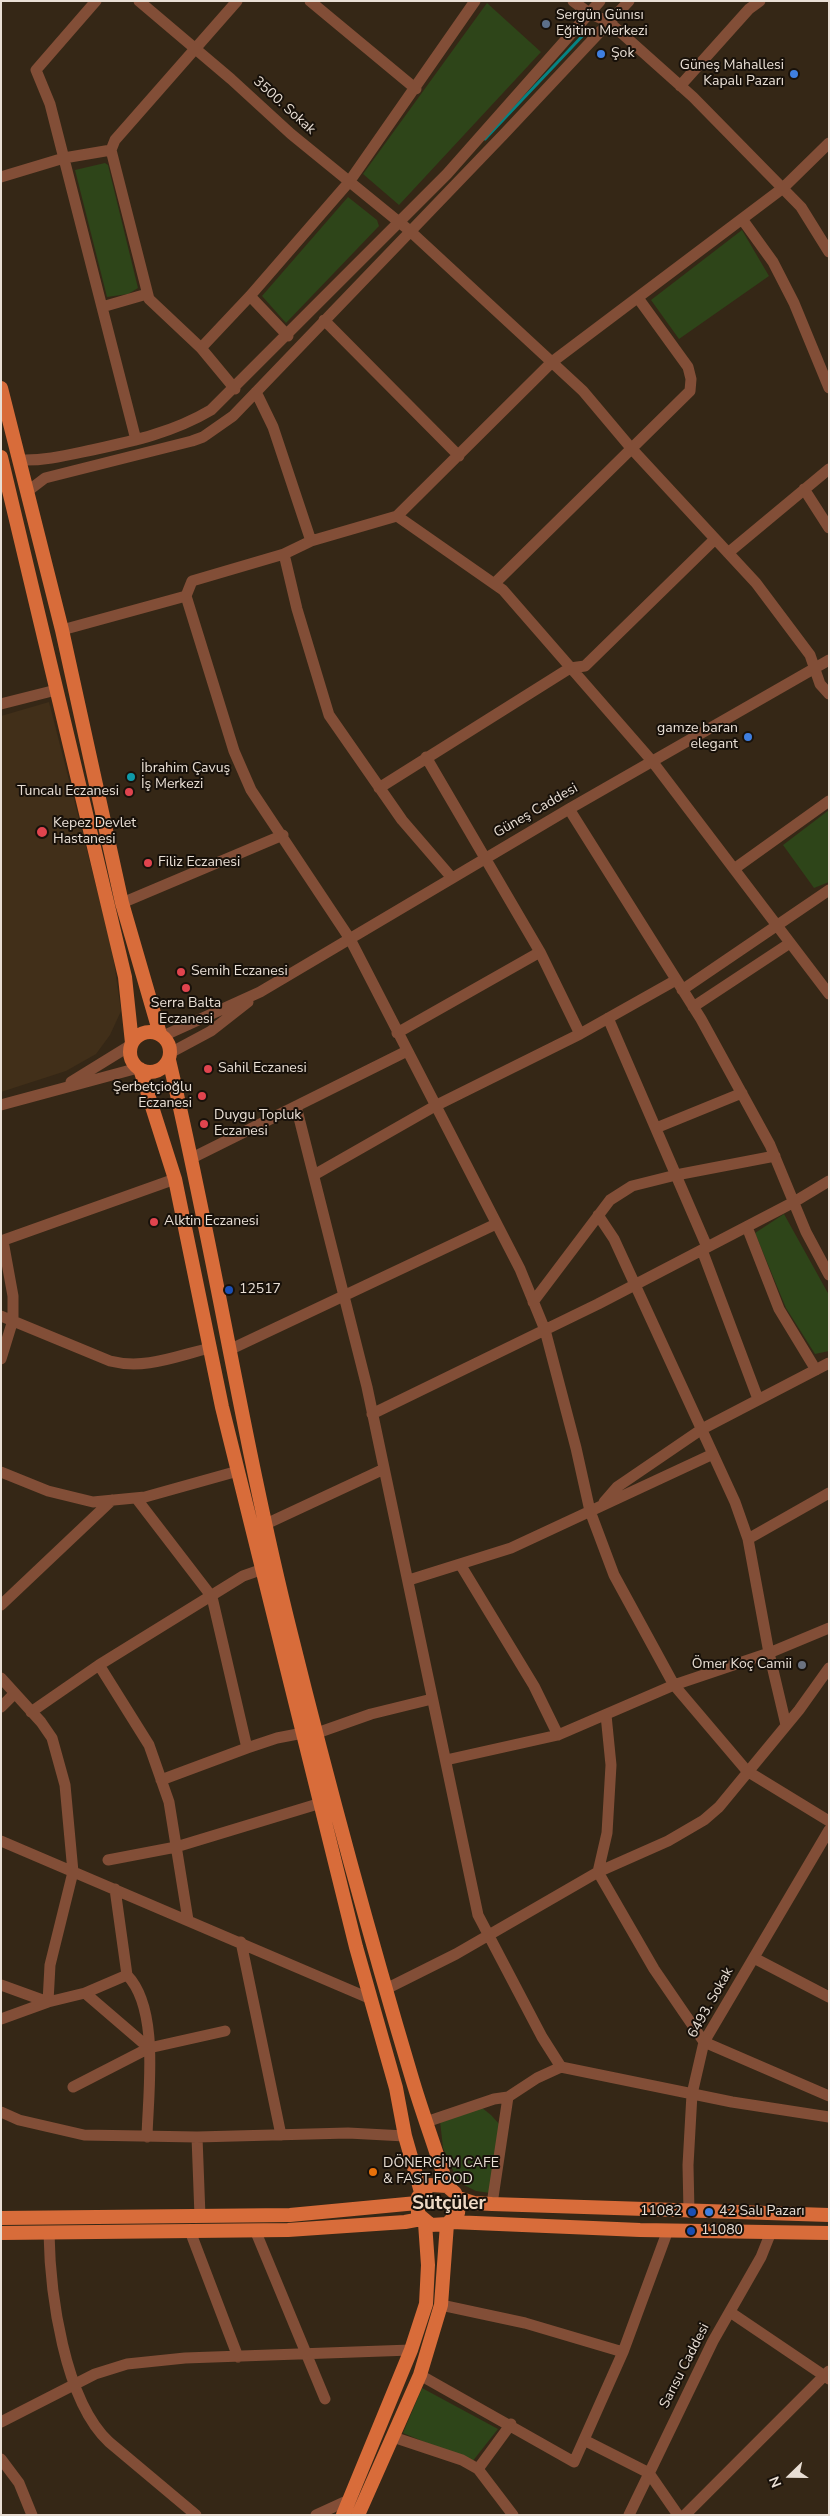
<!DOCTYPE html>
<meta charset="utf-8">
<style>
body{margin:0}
#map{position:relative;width:830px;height:2516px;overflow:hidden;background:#352716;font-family:"Nunito Sans",sans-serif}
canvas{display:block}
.frame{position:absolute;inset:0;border:2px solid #e9dfd5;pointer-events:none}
.north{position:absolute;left:765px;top:2451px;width:50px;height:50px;-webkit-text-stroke:4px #18110a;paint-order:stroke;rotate:248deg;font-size:14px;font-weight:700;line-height:20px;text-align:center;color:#e9dfd5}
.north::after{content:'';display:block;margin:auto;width:18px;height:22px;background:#e9dfd5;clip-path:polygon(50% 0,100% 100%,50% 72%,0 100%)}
</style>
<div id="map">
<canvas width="830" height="2516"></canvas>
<div class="frame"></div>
<div class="north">N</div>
</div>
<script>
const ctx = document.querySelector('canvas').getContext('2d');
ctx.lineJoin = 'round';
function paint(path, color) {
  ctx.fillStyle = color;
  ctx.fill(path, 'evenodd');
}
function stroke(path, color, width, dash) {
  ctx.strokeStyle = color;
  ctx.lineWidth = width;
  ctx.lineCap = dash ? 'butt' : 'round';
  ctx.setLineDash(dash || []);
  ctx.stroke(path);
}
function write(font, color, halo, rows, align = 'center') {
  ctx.font = font + ' "Nunito Sans",sans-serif';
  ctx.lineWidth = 4;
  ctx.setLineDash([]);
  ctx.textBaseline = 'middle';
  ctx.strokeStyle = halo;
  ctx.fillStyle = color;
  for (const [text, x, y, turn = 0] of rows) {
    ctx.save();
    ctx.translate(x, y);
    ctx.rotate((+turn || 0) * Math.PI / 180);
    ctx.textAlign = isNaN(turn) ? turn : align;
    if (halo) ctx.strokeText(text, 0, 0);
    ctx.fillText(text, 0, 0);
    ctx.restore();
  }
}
const built = new Path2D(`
 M49,702l63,246 9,63 -11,24 -14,19 -30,17 -65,21v-376z`);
const green = new Path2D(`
 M487,3l54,49 -142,153 -36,-31z
 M105,163l3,2 30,123 -10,6 -21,3 -32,-127z
 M348,197l29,23 2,6 -93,97 -24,-27z
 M742,230l27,46 -90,63 -28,-39z
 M829,810v72l-15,6 -31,-43z
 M784,1214l45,81v56l-14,3 -29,-46 -31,-75z
 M481,2107l10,8 10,11 -11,67 -14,-2 -18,-9 -15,-34 -3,-27z
 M422,2388l76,41 -26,33 -69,-29z`);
const stream = new Path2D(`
 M485,139l103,-109`);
const minor = new Path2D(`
 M96,1l-60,69 14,34 86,336
 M139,1l92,78 60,55 119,97 173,160 48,57 125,135 54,72 10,29 9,10
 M310,1l106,88
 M573,1l16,12 20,9 84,75 108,110 28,45
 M680,86l69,-77 11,-8
 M829,143l-46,45 -231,174 -155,154 106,74 149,171 177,233
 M1,177l63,-19 47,-8
 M742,219l31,43 21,41 35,85
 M250,296l38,40
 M102,307l45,-13
 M324,320l135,136
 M201,348l49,-52 99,-114 126,-181
 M235,389l-34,-41 -52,-49 -38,-149 4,-10 122,-139
 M256,392l17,35 38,114
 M20,460c24,1 48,-5 72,-10 42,-9 82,-18 119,-40l236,-236 153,-173
 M804,489l25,39
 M28,491l17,-13 147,-37 11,-4 30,-21 271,-282 125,-133
 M728,553l101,-84
 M284,554l13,55 32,106 73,105 50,58
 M495,583l195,-192 1,-12 -3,-12 -50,-69
 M186,596l48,155 17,39 99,149 170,330 25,61 31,118 14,63 24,64 60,110 73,86 82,50
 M62,630l124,-34 6,-15 92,-27 27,-13 86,-25
 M1,704l55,-14
 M426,757l114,195 40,82
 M379,788l191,-120 15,-2 130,-127
 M569,809l132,210 69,126 36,87 23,43
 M734,869l95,-68
 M122,903l161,-68
 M682,990l147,-100
 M693,1007l97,-64
 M608,1018l99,229
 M397,1033l143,-81
 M163,1036l97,-44 309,-183 260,-149
 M170,1053l41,-22 37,-29
 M71,1082l60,-37
 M1,1105l137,-37
 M296,1106l71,281 111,528 64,122 19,30
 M656,1128l86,-35
 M192,1158l215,-107
 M314,1175l121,-69 145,-72 96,-54
 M598,1215l16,24 121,263 13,37 21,114 17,72
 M747,1227l32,82 37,61
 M1,1241l174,-62
 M702,1250l56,149
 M533,1302l77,-102 22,-14 44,-11 99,-19
 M1,1316l109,45c35,9 66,-5 100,-13
 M229,1350l267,-126
 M1,1359l12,-39v-24l-10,-55
 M372,1414l226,-110 196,-102 35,-21
 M1,1472l47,19 45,11 52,-5 93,-26
 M136,1498l76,99 35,151 -86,32
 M604,1502l13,-15 85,-58 127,-66
 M266,1524l118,-55
 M748,1539l81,-46
 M460,1564l51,-16 202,-94
 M409,1580l51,-16 74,122 24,49
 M1,1605l111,-105
 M99,1665l50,80 20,57 19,118
 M1,1678l40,44 11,16 13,47 8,87 -23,93 -2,37 -47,17
 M1,1707l13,-13
 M31,1712l68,-47 144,-89 20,-7
 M606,1715l5,50 -4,68 -9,39 56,97 50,73 125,54
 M317,1733l54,-19 61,-15
 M247,1748l30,-10 26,-5
 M446,1760l112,-25 116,-50 95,-32 60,-25
 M1,1841l370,158
 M108,1860l68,-13 145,-44
 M241,1942l40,193
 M754,1958l75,39
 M127,1975c33,34 21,117 20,162
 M1,1985l47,17 37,-9 42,-18 -12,-86
 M386,1989l70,-35 142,-82 70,-31 36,-21 15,-13 80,-97 30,-42
 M85,1993l64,55
 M73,2087l76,-39 76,-17
 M1,2112l18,8 65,15 113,2 151,-4 57,3
 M426,2122l68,-23 14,-2
 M197,2137l3,79
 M492,2204l16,-107 29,-19 24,-11 171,35 97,15
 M689,2212l-1,-47 4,-71 12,-52 125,-212
 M255,2230l70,169
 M190,2231l48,126
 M49,2233c1,60 15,167 60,209l87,73
 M441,2305l84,18 98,29
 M730,2312l99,67
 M420,2375l154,87 49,-110 45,-122
 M1,2422l94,-48 32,-10 58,-6 226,-8
 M393,2437l69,23 16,9 35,46
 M584,2440l65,33 29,42
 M1,2459l18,24 13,32
 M478,2469l33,-45
 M316,2515l35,-16
 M629,2515l84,-174 48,-84 10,-25
 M685,2515l144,-144`);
const major = new Path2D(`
 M1,388l61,242 60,273 38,131
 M1,457l124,520 7,66
 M130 1052a20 20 0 1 1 40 0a20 20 0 1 1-40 0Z
 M169,1060c45,189 74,382 121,570 37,149 77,298 121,445 11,38 25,74 36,111
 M140,1069l35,110 47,228 134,540 40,141 9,48 16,56
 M458,2198l16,5 18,1 337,11
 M1,2218l289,-3 127,-12
 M452,2222l188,8 189,3
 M1,2233l287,-3 117,-8 16,-3
 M343,2515l68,-165 15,-46 2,-39 -3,-42
 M358,2515l62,-140 21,-70 6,-81 11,-11 1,-10 -4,-10 -8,-7 -17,-1 -12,12v17l13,11 16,-1`);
const markers = [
 [546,24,5,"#5c6f8a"],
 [601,54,5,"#3f7fe0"],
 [794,74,5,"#3f7fe0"],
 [748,737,5,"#3f7fe0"],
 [131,777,5,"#0f9aa8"],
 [129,792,5,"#e0444e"],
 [42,832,6,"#e0444e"],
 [148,863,5,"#e0444e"],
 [181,972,5,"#e0444e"],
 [186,988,5,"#e0444e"],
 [208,1069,5,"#e0444e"],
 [202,1096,5,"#e0444e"],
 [204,1124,5,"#e0444e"],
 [154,1222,5,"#e0444e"],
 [229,1290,5,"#1a4fb4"],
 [802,1665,5,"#6b7280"],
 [373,2172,5,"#e8710a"],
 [692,2212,5,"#1a4fb4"],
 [709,2212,5,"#3f7fe0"],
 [691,2231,5,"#1a4fb4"]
];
const poiNames = [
 ["Sergün Günısı",556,16],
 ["Eğitim Merkezi",556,32],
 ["Şok",611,54],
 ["Güneş Mahallesi",784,66,"right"],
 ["Kapalı Pazarı",784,82,"right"],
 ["gamze baran",738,729,"right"],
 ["elegant",738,745,"right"],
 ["İbrahim Çavuş",141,769],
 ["İş Merkezi",141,785],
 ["Tuncalı Eczanesi",119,792,"right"],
 ["Kepez Devlet",53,824],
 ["Hastanesi",53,840],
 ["Filiz Eczanesi",158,863],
 ["Semih Eczanesi",191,972],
 ["Serra Balta",186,1004,"center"],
 ["Eczanesi",186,1020,"center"],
 ["Sahil Eczanesi",218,1069],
 ["Şerbetçioğlu",192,1088,"right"],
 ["Eczanesi",192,1104,"right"],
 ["Duygu Topluk",214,1116],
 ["Eczanesi",214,1132],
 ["Alktin Eczanesi",164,1222],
 ["12517",239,1290],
 ["Ömer Koç Camii",792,1665,"right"],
 ["DÖNERCİ'M CAFE",383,2164],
 ["& FAST FOOD",383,2180],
 ["11082",682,2212,"right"],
 ["42 Salı Pazarı",719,2212],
 ["11080",701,2231]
];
const streetNames = [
 ["3500. Sokak",284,106,42],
 ["Güneş Caddesi",536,811,-30],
 ["6493. Sokak",711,2003,-61],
 ["Sarısu Caddesi",685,2366,-63]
];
const districtNames = [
 ["Sütçüler",449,2204]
];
paint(built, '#412f19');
paint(green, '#2e4519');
stroke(stream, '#068383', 3);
stroke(minor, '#824e37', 11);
stroke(major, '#d86c3a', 14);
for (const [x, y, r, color] of markers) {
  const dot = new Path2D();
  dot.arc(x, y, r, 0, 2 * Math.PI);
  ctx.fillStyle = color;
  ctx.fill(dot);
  stroke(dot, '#18110a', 2);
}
write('14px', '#e9dfd5', '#18110a', poiNames, 'left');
write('14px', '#e9dfd5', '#18110a', streetNames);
write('bold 19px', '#edd9c5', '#18110a', districtNames);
</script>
